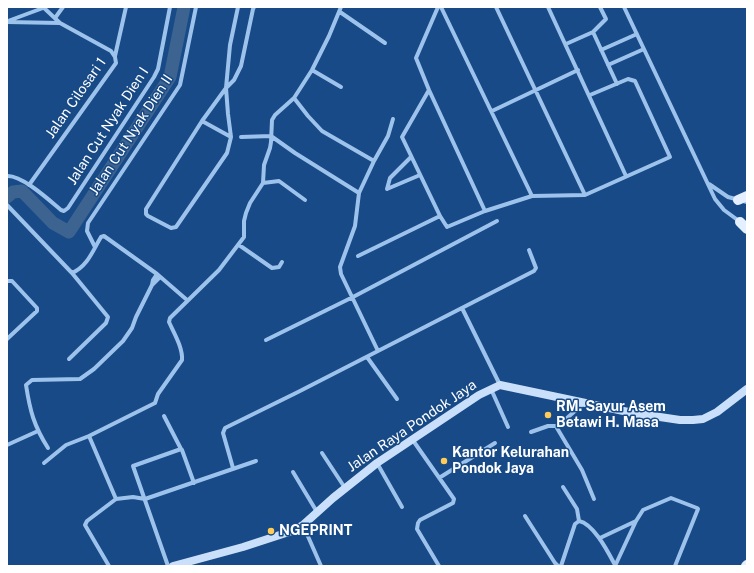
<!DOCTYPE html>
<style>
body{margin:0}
#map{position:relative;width:754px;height:573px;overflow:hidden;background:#174a86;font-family:"Public Sans",sans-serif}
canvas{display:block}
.frame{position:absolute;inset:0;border:8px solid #fff;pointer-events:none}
</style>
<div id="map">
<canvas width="754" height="573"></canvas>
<div class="frame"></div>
</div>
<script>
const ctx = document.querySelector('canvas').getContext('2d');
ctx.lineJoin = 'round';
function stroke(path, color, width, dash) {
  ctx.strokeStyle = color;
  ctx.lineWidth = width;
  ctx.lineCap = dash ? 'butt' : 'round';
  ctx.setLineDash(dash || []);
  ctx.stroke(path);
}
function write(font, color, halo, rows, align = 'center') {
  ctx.font = font + ' "Public Sans",sans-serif';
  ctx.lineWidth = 3;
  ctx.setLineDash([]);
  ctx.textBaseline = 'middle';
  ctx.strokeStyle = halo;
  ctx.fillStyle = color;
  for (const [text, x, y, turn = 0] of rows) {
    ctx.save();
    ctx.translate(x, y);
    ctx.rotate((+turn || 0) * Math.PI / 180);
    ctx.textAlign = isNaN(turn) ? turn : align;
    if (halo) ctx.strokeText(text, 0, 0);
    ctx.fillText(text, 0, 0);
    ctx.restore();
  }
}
const river = new Path2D(`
 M7,197l6,-5 9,-1 31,32 16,9 101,-155 14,-70`);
const minor = new Path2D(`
 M238,7l-8,38 -4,43 -24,33 -56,88v5l2,2 23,12 5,-1 51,-74 4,-16 -3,-23 -2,-26 8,-8 7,-14 12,-57 1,-2
 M438,7l-22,51 13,32 56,121
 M441,7l91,189
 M496,7l89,188
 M548,7l78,169
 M624,7l91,192 9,11 15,11
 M340,12l45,31
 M55,18l8,-11
 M8,21l35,-13
 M7,22l53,1
 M593,32l24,52
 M566,44l27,-12 13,-13 -6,-12
 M601,50l36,-16
 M115,56l11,-49
 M608,65l36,-16
 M312,70l29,17
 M429,90l-27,47 38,79 7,11 38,-16 47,-15 53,-1 85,-38 -35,-76 -7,-2 -38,16
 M294,98l14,18 14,15 52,30
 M492,111l86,-41
 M202,121l29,16
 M241,137l30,-1 24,17 64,40
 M7,176c15,-1 42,24 54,34l3,1 4,-3 86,-131 4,-8 12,-62
 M263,183l16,-2 26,19
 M709,184l19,13 19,5
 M29,185l87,-122 -1,-6 -4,-6 -51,-28 -17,-16
 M387,189l3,-11 21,-21
 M387,189l33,-14
 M7,205l65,68c16,-7 21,-23 29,-36l3,-1 53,38 30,26
 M239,245l33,23 7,-1 3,-5
 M95,247l-8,-16 1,-8 92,-138 16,-78
 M358,256l82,-40
 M7,281h5l25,27v3l-30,28
 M152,285l8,-8
 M462,308l38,77
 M266,340l87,-43 144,-76
 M378,351l-37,-77 -1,-7 15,-41 4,-33 15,-32 14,-25 5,-17
 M367,357l30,42
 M69,359l37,-36 2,-6 -36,-44
 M491,389l17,38
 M584,403l-26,23 -1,2 25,42 12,29
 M164,416l17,33
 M531,432l17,-6h10
 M412,439l42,60 -1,4 -33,17 -2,3 -1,6 22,37
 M7,445l31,-14
 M48,448c-14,-22 -18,-37 -22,-63l6,-5 48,-1 14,-10 29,-28 9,-13 4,-11 16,-32 1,-5 4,-6
 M322,453l23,35
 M44,463l22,-18 23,-9
 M377,463l25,44
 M233,468l-10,-35 2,-5 73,-36 236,-121 2,-3 -7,-18
 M293,472l24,40
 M439,478l56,-35
 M563,487l14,22 2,12
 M116,499l-27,-63 66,-33 3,-9 24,-34c1,-12 -8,-27 -13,-38l1,-4 49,-48 25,-33v-16l2,-8 4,-10 13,-20 1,-18 6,-17 1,-6 1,-22 3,-5 19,-17 18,-28 17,-34 12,-29
 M525,516l30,47 3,3
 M579,521c15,3 29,31 36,44
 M303,525l18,41
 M600,538l36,-17
 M109,566l-24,-41 2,-4 29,-22 17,-2 12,2 111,-38
 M168,566l-35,-100 48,-17 1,1 12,33
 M561,566l14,-42 4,-3
 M615,566l21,-45 7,-11 28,-12 26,10 1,1 -23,57`);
const secondary = new Path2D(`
 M173,566l70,-19 49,-16 11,-6 30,-27 44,-35 102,-68 21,-10 133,28 47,7h13l10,-1 14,-7 30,-23`);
const primary = new Path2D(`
 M738,200l9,-4
 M740,222l7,7
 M746,566l1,-1`);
const markers = [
 [548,415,4,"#ffcc5a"],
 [444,461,4,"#ffcc5a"],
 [271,531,4,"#ffcc5a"]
];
const streetNames = [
 ["Jalan Cilosari 1",76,98,-55],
 ["Jalan Cut Nyak Dien I",108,126,-57],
 ["Jalan Cut Nyak Dien II",131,135,-57],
 ["Jalan Raya Pondok Jaya",412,426,-34]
];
const poiNames = [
 ["RM. Sayur Asem",556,407],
 ["Betawi H. Masa",556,423],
 ["Kantor Kelurahan",452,453],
 ["Pondok Jaya",452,469],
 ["NGEPRINT",279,531]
];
stroke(river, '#3d6390', 13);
stroke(minor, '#9dc3ed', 4);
stroke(secondary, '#cadff9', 8);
stroke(primary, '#e4efff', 10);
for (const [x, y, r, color] of markers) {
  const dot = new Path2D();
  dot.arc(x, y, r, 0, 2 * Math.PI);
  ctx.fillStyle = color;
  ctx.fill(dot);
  stroke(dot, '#174a86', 1.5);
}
write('14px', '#fff', '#174a86', streetNames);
write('bold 14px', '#fff', '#174a86', poiNames, 'left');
</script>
